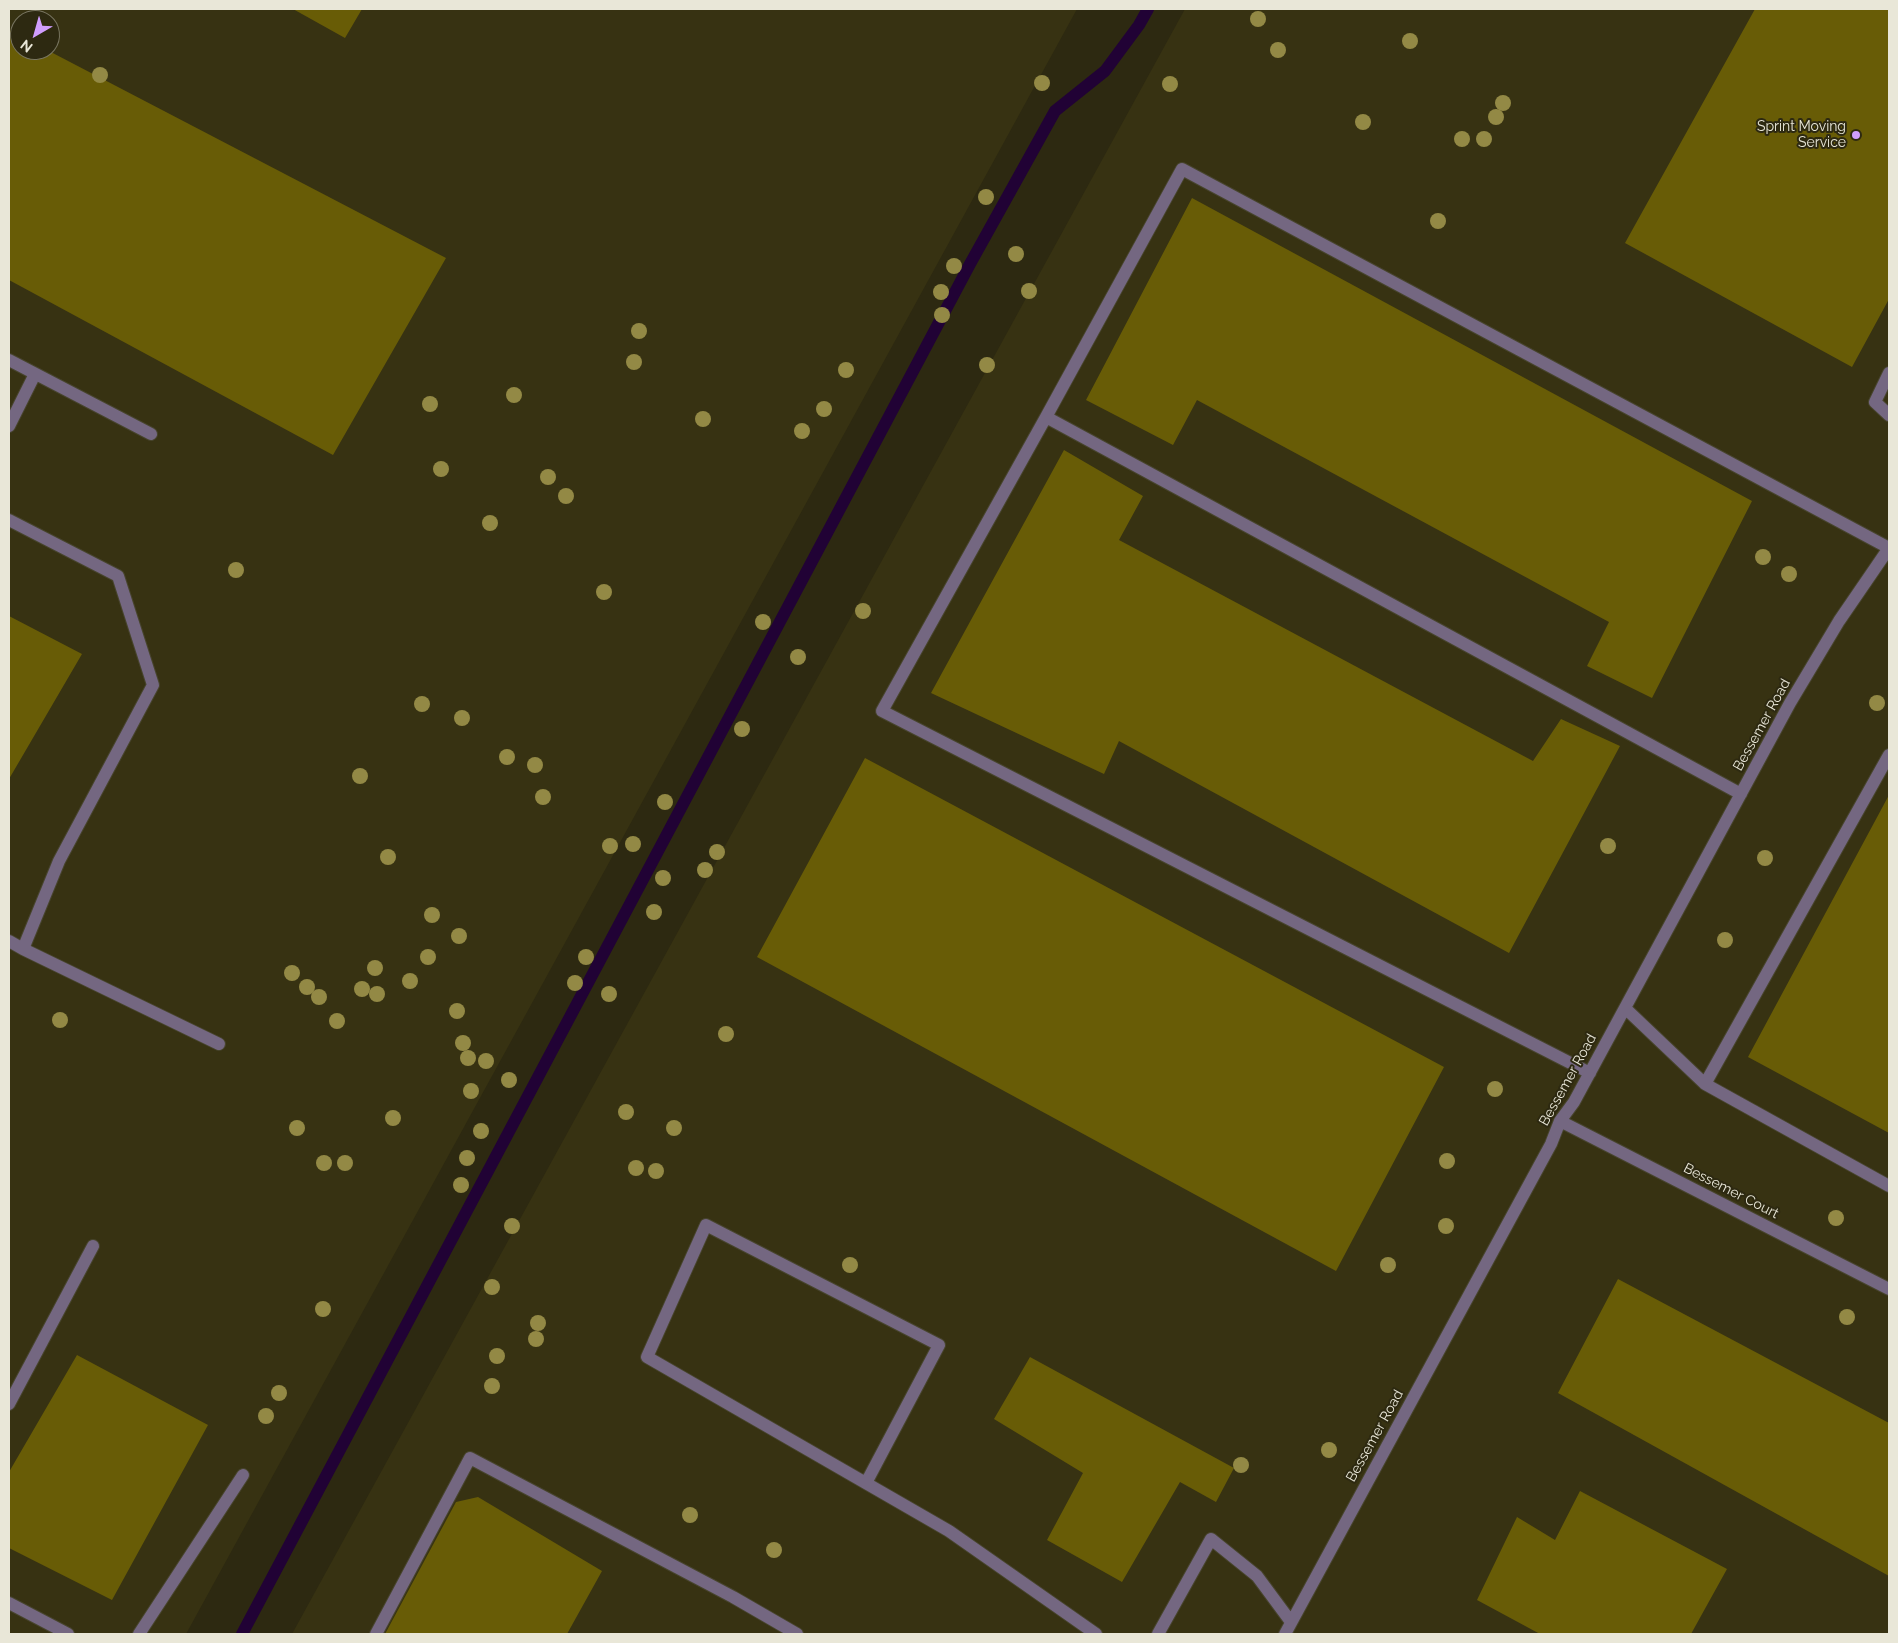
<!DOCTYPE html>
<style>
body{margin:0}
#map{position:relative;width:1898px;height:1643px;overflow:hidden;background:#2d2911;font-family:Raleway,sans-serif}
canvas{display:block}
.frame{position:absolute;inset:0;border:10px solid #e9e7d8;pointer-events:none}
.north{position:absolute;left:10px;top:10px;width:50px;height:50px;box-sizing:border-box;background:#2d2911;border:1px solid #787561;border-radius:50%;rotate:218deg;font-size:14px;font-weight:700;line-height:20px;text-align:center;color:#e9e7d8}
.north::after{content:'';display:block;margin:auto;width:18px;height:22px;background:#d09dfe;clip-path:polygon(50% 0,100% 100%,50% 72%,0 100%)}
</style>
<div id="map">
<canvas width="1898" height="1643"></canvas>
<div class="frame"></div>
<div class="north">N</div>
</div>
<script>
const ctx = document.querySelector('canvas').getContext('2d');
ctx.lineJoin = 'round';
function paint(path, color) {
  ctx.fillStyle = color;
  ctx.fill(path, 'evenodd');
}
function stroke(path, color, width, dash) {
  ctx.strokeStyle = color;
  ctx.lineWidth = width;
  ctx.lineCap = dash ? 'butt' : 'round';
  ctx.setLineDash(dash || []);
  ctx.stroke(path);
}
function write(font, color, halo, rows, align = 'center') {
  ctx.font = font + ' Raleway,sans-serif';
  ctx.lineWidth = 4;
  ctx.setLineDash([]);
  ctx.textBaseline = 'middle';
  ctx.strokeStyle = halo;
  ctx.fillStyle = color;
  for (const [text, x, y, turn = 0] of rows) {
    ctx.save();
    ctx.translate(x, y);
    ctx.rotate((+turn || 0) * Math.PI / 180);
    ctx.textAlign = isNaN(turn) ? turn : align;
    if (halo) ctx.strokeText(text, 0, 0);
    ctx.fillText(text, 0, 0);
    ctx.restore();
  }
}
const built = new Path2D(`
 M9,9h1068l-891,1625h-177zM20,20h30v30h-30z
 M1185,9h704v1625h-1597z`);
const stream = new Path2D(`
 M242,1634l728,-1370 85,-153 50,-40 34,-46 9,-16`);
const building = new Path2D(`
 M293,9h69l-17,29z
 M1755,9h134v290l-37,68 -227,-124z
 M9,30l11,6v14h27l399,208 -113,197 -324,-175z
 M1192,198l560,303 -100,197 -65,-32 22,-44 -412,-222 -24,45 -87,-45z
 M1064,450l79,46 -24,44 414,221 28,-42 59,27 -111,207 -390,-212 -15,33 -173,-81z
 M9,616l73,38 -73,125z
 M865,758l579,309 -108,204 -579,-314z
 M1889,795v338l-141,-76z
 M1618,1279l271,144v153l-331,-183z
 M77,1355l131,70 -96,175 -103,-52v-76z
 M1030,1357l204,111 -18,34 -36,-20 -58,100 -75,-42 36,-67 -89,-54z
 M1580,1491l147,78 -36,65h-151l-63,-34 40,-83 38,23z
 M478,1497l124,74 -35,63h-182l71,-132z`);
const minor = new Path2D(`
 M9,360l142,74
 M1889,373l-14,29 14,13
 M1046,417l-164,294 708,362
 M9,426l26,-52
 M9,520l109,56 35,109 -94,176 -36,88 -14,-8
 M1741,794l-695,-377 136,-248 707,379
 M23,949l196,95
 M1625,1008l80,76 184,102
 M1705,1084l184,-329
 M1560,1121l329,168
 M9,1404l84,-158
 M866,1483l73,-138 -233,-120 -59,132 302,174 147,103
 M9,1603l59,31
 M139,1634l104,-159
 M376,1634l94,-176 263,139 64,37
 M1158,1634l53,-95 46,37 34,46
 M1285,1634l266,-490 9,-23 14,-19 216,-399 49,-82 50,-73`);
const trees = [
 [1258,19],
 [1410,41],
 [1278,50],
 [100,75],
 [1042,83],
 [1170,84],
 [1503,103],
 [1496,117],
 [1363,122],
 [1462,139],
 [1484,139],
 [986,197],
 [1438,221],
 [1016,254],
 [954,266],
 [1029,291],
 [941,292],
 [942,315],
 [639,331],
 [634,362],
 [987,365],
 [846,370],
 [514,395],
 [430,404],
 [824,409],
 [703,419],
 [802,431],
 [441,469],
 [548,477],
 [566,496],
 [490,523],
 [1763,557],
 [236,570],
 [1789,574],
 [604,592],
 [863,611],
 [763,622],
 [798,657],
 [1877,703],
 [422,704],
 [462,718],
 [742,729],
 [507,757],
 [535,765],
 [360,776],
 [543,797],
 [665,802],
 [633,844],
 [610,846],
 [1608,846],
 [717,852],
 [388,857],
 [1765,858],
 [705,870],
 [663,878],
 [654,912],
 [432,915],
 [459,936],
 [1725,940],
 [428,957],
 [586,957],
 [375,968],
 [292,973],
 [410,981],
 [575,983],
 [307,987],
 [362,989],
 [377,994],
 [609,994],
 [319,997],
 [457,1011],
 [60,1020],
 [337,1021],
 [726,1034],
 [463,1043],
 [468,1058],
 [486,1061],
 [509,1080],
 [1495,1089],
 [471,1091],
 [626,1112],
 [393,1118],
 [297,1128],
 [674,1128],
 [481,1131],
 [467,1158],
 [1447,1161],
 [324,1163],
 [345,1163],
 [636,1168],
 [656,1171],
 [461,1185],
 [1836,1218],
 [512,1226],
 [1446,1226],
 [850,1265],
 [1388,1265],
 [492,1287],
 [323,1309],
 [1847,1317],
 [538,1323],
 [536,1339],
 [497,1356],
 [492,1386],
 [279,1393],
 [266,1416],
 [1329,1450],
 [1241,1465],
 [690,1515],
 [774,1550]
];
const markers = [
 [1856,135,5,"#d09dfe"]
];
const poiNames = [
 ["Sprint Moving",1846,127],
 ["Service",1846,143]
];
const streetNames = [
 ["Bessemer Road",1762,725,-61],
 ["Bessemer Road",1568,1080,-61],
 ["Bessemer Court",1731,1191,27],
 ["Bessemer Road",1375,1436,-61]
];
paint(built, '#373212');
stroke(stream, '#210235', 12);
paint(building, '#685c06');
stroke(minor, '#47442d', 14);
stroke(minor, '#746781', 12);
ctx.fillStyle = '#938945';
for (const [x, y] of trees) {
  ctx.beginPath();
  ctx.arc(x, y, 8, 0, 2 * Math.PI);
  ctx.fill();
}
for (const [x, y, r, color] of markers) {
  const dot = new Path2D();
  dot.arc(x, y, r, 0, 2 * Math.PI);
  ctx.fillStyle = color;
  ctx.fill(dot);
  stroke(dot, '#2d2911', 2);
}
write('14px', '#e9e7d8', '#2d2911', poiNames, 'right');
write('14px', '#e9e7d8', '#2d2911', streetNames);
</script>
